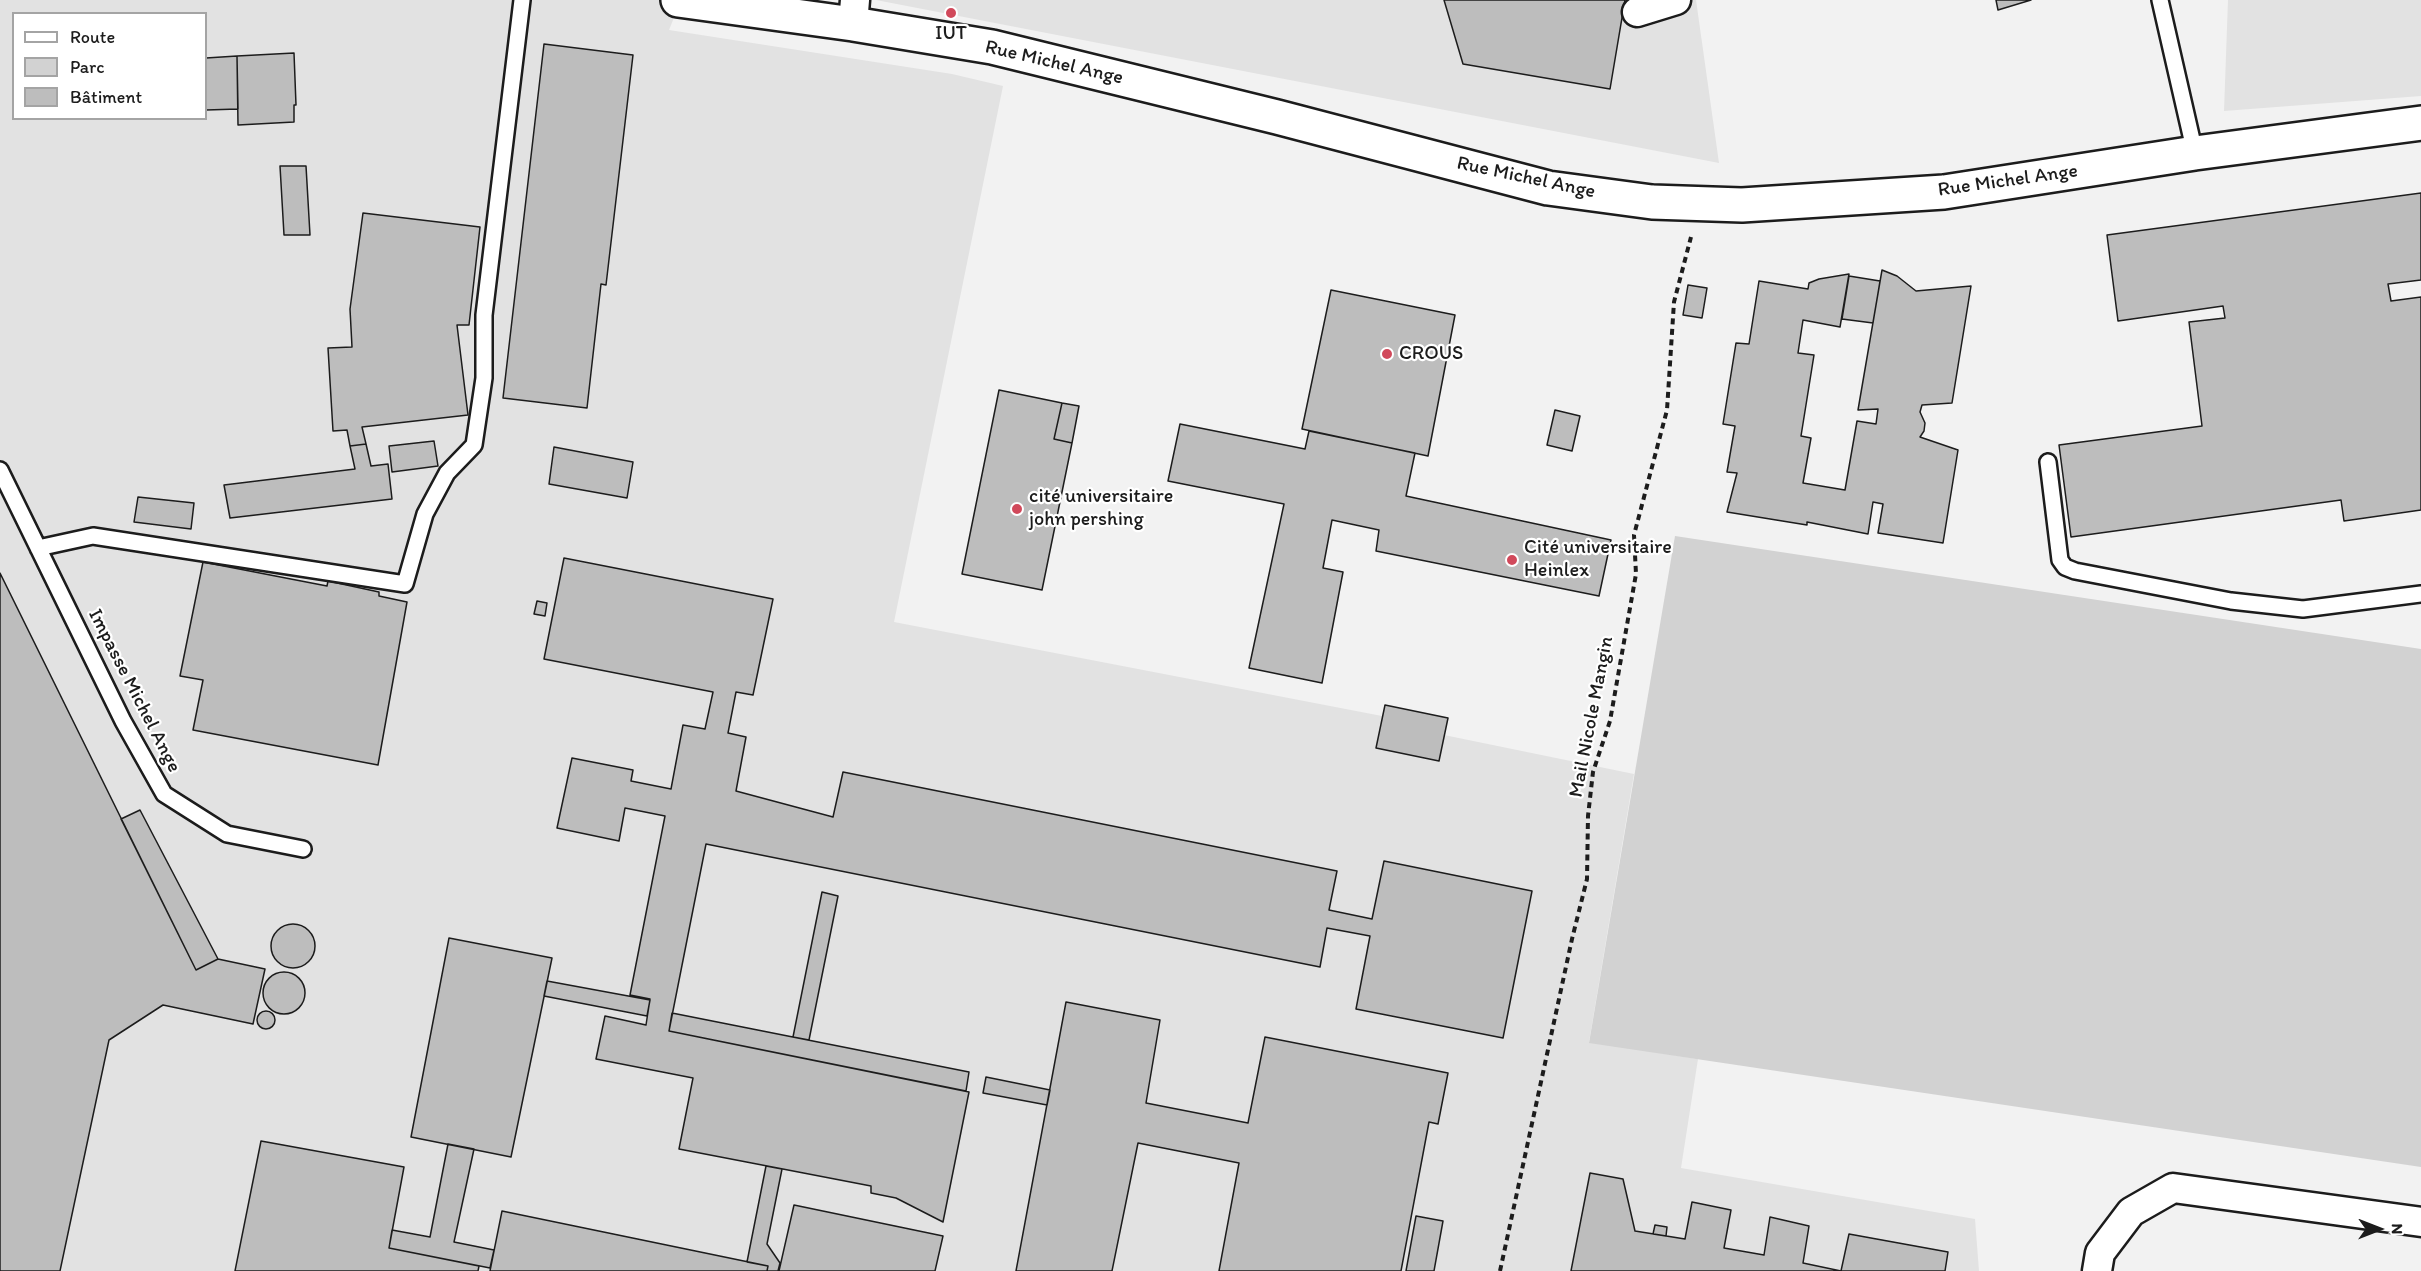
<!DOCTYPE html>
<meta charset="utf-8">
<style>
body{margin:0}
#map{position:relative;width:2421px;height:1271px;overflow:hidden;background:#f2f2f2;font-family:Itim,sans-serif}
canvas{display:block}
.legend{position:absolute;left:12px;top:12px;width:195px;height:108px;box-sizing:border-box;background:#fff;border:2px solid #a4a4a4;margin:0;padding:8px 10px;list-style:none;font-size:18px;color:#1c1c1c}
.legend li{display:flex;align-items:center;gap:12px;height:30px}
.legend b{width:30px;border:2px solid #a4a4a4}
.north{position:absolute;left:2349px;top:1199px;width:60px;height:60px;-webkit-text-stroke:4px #fff;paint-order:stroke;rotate:90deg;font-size:16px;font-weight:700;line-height:24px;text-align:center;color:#1c1c1c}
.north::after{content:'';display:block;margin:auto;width:21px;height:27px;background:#1c1c1c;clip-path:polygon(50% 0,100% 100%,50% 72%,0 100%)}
</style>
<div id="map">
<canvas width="2421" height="1271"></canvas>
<ul class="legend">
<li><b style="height:8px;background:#fff"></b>Route</li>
<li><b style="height:16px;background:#d2d2d2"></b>Parc</li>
<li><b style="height:16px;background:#bdbdbd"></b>Bâtiment</li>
</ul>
<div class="north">N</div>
</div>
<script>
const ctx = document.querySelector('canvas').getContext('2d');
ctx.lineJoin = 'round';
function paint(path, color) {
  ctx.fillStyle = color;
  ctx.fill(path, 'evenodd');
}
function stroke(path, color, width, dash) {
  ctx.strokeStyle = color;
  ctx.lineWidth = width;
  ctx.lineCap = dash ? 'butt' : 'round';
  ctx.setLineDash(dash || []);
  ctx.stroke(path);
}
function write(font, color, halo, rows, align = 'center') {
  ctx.font = font + ' Itim,sans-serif';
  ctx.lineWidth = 4.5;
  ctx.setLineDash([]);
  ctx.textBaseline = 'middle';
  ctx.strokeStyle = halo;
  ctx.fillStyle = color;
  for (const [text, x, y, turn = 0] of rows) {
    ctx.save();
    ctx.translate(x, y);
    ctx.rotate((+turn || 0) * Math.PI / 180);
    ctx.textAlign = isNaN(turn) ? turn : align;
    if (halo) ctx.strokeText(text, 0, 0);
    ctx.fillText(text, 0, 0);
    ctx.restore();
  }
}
const built = new Path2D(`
 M0,0h681l-12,30 283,44 51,12 -109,536 488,94 3,-11 63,13 -4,17 190,39 -45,268 109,17 -17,109 294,51 4,52h-1979zM14,14h192v104h-192z
 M876,0h820l23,163z
 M2228,0h193v96l-197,15z`);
const green = new Path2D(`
 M1675,536l746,113v518l-832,-124z`);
const building = new Path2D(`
 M1444,0h181l-15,89 -147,-25z
 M1996,0h35l-33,10z
 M544,44l89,11 -27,230 -5,-1 -14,124 -84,-10z
 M294,53l2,52h-2v17l-56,3 -1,-69z
 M237,56l1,53 -32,1v-52z
 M280,166h26l4,69h-26z
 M2421,193v87l-33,4 3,17 30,-4v213l-77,11 -3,-21 -270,37 -12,-92 143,-19 -13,-104 36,-4 -2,-12 -105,15 -11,-86z
 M363,213l117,14 -11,98h-12l11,90 -106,12 4,17 -16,2 -3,-16 -14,1 -5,-83 24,-1 -2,-38z
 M1882,270l15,6 19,15 55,-5 -19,117 -30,2 -2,7 5,11 -1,8 -4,6 38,13 -15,93 -65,-10 5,-29 -10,-2 -5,32 -61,-12v3l-80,-13 10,-39 -10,-1 8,-46 -12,-2 13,-81 13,1 10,-63 49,8 1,-6 10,-4 30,-5 -9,53 -37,-7 -5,33 16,2 -13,81 10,2 -8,45 42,7 12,-69 19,3 2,-15 -20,1z
 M1849,276l31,5 -7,42 -31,-4z
 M1688,285l19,3 -5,30 -19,-3z
 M1331,290l124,25 -27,141 -126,-27z
 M999,390l63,13 -8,36 18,4 -30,147 -80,-16z
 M1062,403l17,3 -7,37 -18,-4z
 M1555,410l25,6 -8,35 -25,-6z
 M1180,424l125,25 4,-18 106,22 -9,43 205,44 -12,56 -223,-45 3,-21 -47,-10 -9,48 20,4 -21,111 -73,-15 35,-164 -116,-23z
 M434,441l4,25 -46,6 -3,-26z
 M366,444l5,22 17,-2 4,35 -162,19 -6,-33 131,-16 -5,-23z
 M554,447l79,15 -6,36 -78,-14z
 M138,497l56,6 -3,26 -57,-7z
 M564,558l209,41 -20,96 -17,-3 -8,41 18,4 -10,54 97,26 10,-45 494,99 -8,39 43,9 12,-58 148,30 -29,147 -147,-29 14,-73 -43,-8 -7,39 -614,-123 -37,187 300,61 -26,130 -47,-24 -25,-5v-7l-192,-37 14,-71 -97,-19 9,-43 41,9 4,-26 -20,-4 35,-179 -40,-8 -6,33 -62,-13 15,-70 61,12 -2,11 40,8 12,-64 22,4 8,-37 -169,-33z
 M203,562l124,24 1,-5 51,11v4l28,6 -29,163 -185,-35 10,-50 -23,-4z
 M0,573l196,397 22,-11 47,10 -12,55 -90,-19 -54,35 -49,231h-60z
 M537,601l10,2 -2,13 -11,-2z
 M1385,705l63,13 -9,43 -63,-13z
 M140,810l78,149 -22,11 -75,-151z
 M822,892l16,4 -29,144 -16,-3z
 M271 946a22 22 0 1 1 44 0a22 22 0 1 1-44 0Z
 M449,938l103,20 -41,199 -100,-20z
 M263 993a21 21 0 1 1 42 0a21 21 0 1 1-42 0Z
 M547,981l103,19 -3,16 -103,-20z
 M1066,1002l94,18 -14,83 102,20 17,-86 183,36 -10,51 -9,-2 -28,149h-182l20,-108 -101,-20 -26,128h-96z
 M257 1020a9 9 0 1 1 18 0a9 9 0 1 1-18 0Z
 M672,1013l297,59 -3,19 -297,-60z
 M986,1077l64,13 -3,15 -64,-12z
 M261,1141l143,26 -15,81 90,18 -1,5h-243z
 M448,1144l26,5 -20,93 40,8 -4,18 -101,-20 3,-18 38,7z
 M766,1166l16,3 -15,75 13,19 -2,8h-11l1,-5 -21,-4z
 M1590,1173l33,6 12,52 50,8 7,-37 39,8 -7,38 40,7 6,-38 39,9 -6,37 38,8 8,-37 99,18 -3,19h-374z
 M794,1205l149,31 -8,35h-156z
 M502,1211l266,55 -1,5h-277z
 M1416,1216l27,5 -9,50h-28z
 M1655,1225l12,2 -1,9 -13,-2z`);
const path = new Path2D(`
 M1500,1271l72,-332 15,-60 1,-63 5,-44 17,-51 26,-147 -2,-39 33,-125 7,-108 17,-65`);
const lane = new Path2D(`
 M2160,0l35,153
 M2048,462l12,98 5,7 10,4 156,30 72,8 118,-15
 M0,470l123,251 41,73 63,40 76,15
 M38,548l55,-12 312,48 20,-70 22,-41 27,-28 10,-67v-63l38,-315`);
const street = new Path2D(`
 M1637,12l39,-12
 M853,24l2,-24
 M2097,1271l3,-18 31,-41 42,-24 248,34`);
const secondary = new Path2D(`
 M678,0l175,24 139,23 285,70 271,71 104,14 90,3 202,-13 251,-39 226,-30`);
const markers = [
 [951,13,6,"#d1495b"],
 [1387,354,6,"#d1495b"],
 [1017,509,6,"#d1495b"],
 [1512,560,6,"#d1495b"]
];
const poiNames = [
 ["IUT",951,34,"center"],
 ["CROUS",1399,354],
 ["cité universitaire",1029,497],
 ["john pershing",1029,520],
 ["Cité universitaire",1524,548],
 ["Heinlex",1524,571]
];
const streetNames = [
 ["Rue Michel Ange",1054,63,13],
 ["Rue Michel Ange",1526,178,12],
 ["Rue Michel Ange",2008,181,-8],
 ["Impasse Michel Ange",134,691,63],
 ["Mail Nicole Mangin",1592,717,-79]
];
paint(built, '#e2e2e2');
paint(green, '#d2d2d2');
paint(building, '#bdbdbd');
stroke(building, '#1c1c1c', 1.5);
stroke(lane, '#1c1c1c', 20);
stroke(street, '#1c1c1c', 33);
stroke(secondary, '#1c1c1c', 38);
stroke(path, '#1c1c1c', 4, [6, 4.5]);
stroke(lane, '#fff', 15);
stroke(street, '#fff', 28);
stroke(secondary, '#fff', 33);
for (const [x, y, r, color] of markers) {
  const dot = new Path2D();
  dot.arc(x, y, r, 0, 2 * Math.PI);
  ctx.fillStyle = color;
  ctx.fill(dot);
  stroke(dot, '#fff', 2);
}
write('20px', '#1c1c1c', '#fff', poiNames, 'left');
write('20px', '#1c1c1c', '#fff', streetNames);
</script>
